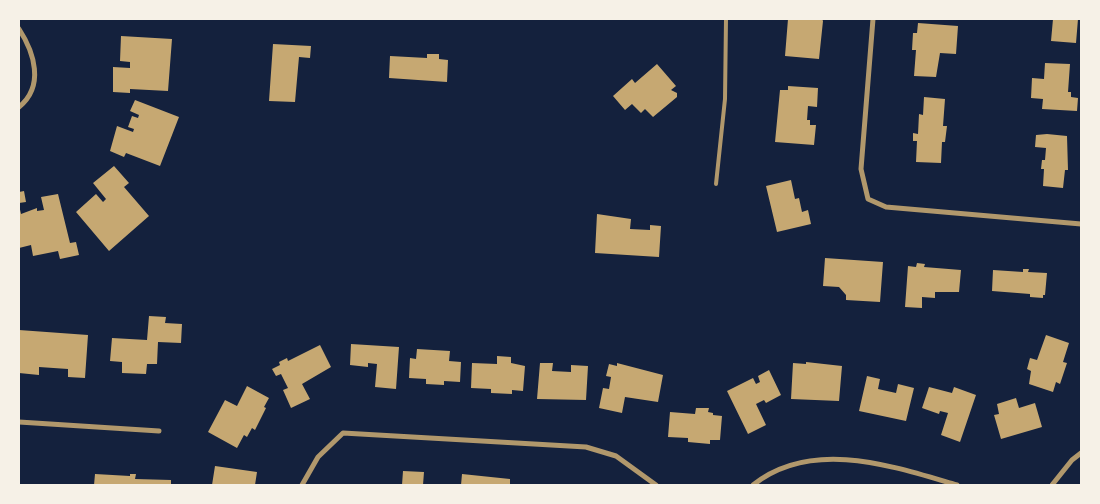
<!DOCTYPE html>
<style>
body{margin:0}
#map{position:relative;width:1100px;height:504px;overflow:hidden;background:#14213d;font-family:Inter,sans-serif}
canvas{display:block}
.frame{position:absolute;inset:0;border:20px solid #f6f1e7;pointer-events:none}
</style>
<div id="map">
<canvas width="1100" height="504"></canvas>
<div class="frame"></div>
</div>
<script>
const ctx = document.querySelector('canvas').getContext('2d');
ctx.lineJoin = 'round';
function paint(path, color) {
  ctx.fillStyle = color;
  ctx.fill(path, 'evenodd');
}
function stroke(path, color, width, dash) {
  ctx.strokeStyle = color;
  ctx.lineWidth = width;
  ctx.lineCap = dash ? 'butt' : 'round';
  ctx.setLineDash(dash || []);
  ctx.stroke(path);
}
const building = new Path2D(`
 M788,19h34l1,2 -4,38 -34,-3z
 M1053,19h25l-2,24 -25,-2z
 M918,23l40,3 -2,28 -16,-1 -4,24 -22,-1 2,-26h-4l1,-17h4z
 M121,36l51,3 -4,52 -38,-2v4l-17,-1v-25l17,1v-6l-10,-1z
 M273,44l38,2 -1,12 -11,-1 -4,45 -26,-1z
 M427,54h12v5l9,1 -1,22 -58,-4 1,-22 37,2z
 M1045,63l25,1 -2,28h3v5l7,1 -1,13 -35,-2 1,-10 -12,-1 1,-20 12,1z
 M657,64l19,22 -5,4 6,3v4l-24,20 -8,-8 -4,4 -9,-9 -7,6 -12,-14 19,-17 3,4z
 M788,86l30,2 -1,19 -9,-1 -1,14h3v5h6l-2,20 -39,-3 5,-52h8z
 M924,97l21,2 -2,27h4l-2,16h-3l-1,21 -25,-1 1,-21h-4v-8l5,1 1,-20 4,1z
 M135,100l44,17 -19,49 -34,-13 -2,4 -14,-6 7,-25 16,6 1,-3 -6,-2 4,-11 6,2 1,-3 -9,-4z
 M1047,134l20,2 1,34h-3l-2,18 -20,-2 1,-17h-3l1,-9h3l1,-12 -11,-1 1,-12z
 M114,166l15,17 -5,4 25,29 -40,35 -33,-39 20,-18 7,8 3,-3 -13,-16z
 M791,180l4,19 4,-1 3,14 6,-2 3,14 -34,8 -11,-46z
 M24,191l2,11 -7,1v-11z
 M58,194l12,49 6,-1 3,13 -19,4 -2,-8 -25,5 -2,-11 -12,3v-43l2,9 16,-6v3l7,-1 -3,-13z
 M597,214l34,5 -1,10 20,1v-5l11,1 -2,31 -64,-4z
 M825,258l58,4 -3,40 -34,-2v-5l-7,-8 -16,-1z
 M917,263l8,1 -1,3 37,3 -2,22h-24v6l-13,-1v11l-17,-1 3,-41 8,1z
 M1023,269h6l-1,3 19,1 -2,22h-2v3l-13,-1v-3l-38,-3 1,-21 30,2z
 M149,316l17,1 -1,6 17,1 -1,19 -23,-1 -1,22h-10l-1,10 -24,-1v-11l-12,-1 2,-23 35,2z
 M19,330l69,5 -3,43 -17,-1v-8l-29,-2v8l-20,-2z
 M1046,335l23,8 -6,19 4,1 -7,21 -4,-2 -3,10 -24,-8 2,-13 -4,-2 3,-11 7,2z
 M351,344l48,3 -3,42 -21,-2 2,-23 -9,-1v4l-18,-2z
 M320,345l11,22 -29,17 8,15 -19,9 -8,-18 5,-2 -7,-14 -5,2 -4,-7 8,-4 -1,-3 8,-4 1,3z
 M417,349l33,2 -1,10 12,1 -1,20 -16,-1v4l-18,-1v-5l-17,-1 1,-20 6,1z
 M497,356l14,1v6l14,3 -2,25 -11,-1v4l-21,-1v-4l-20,-1 1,-25 25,1z
 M806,362l36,4 -3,35 -48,-2 2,-36 13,1z
 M540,363h13l-1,8 19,1v-7l17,1 -2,34 -49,-1z
 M617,363l46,12 -5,27 -33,-5 -3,16 -23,-5 4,-20 6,1 2,-12 -5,-1 3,-12 8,2z
 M769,370l12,25 -15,8 -2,-3 -8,4 10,21 -18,9 -21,-43 26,-13 3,6 4,-2 -2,-6z
 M867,376l13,3 -2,10 18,4 2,-9 16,4 -8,33 -47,-10z
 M247,386l22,12 -5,9 2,1 -11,22 -3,-2 -5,9 -3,-2 -7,13 -29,-16 17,-32 12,6z
 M929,387l23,6 2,-6 22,8 -16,47 -19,-7 7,-22 -8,-2 -1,3 -17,-6z
 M1016,398l3,10 16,-5 7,24 -41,12 -7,-24 5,-1 -2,-10z
 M696,408h13l-1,4 5,1v2l9,1 -2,24h-10v4l-22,-2v-4l-20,-1 2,-25 25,2z
 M215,466l42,6 -2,13h-43z
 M403,471l21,1 -1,13h-21z
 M95,474l35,2v-2h6l-1,5 36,1v5h-77z
 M462,474l48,5v6h-49z`);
const service = new Path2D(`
 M716,184l9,-85 1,-80`);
const minor = new Path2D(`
 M873,19l-12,150 7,30 18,8 195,17
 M19,29c15,23 26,57 0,78
 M19,422l140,9
 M302,485l16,-28 25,-24 243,14 30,9 40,29
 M753,485c59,-47 139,-19 204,0
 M1052,485l20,-25 9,-7`);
paint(building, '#c6a872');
stroke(service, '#b1986c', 4);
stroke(minor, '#b1986c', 5);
</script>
